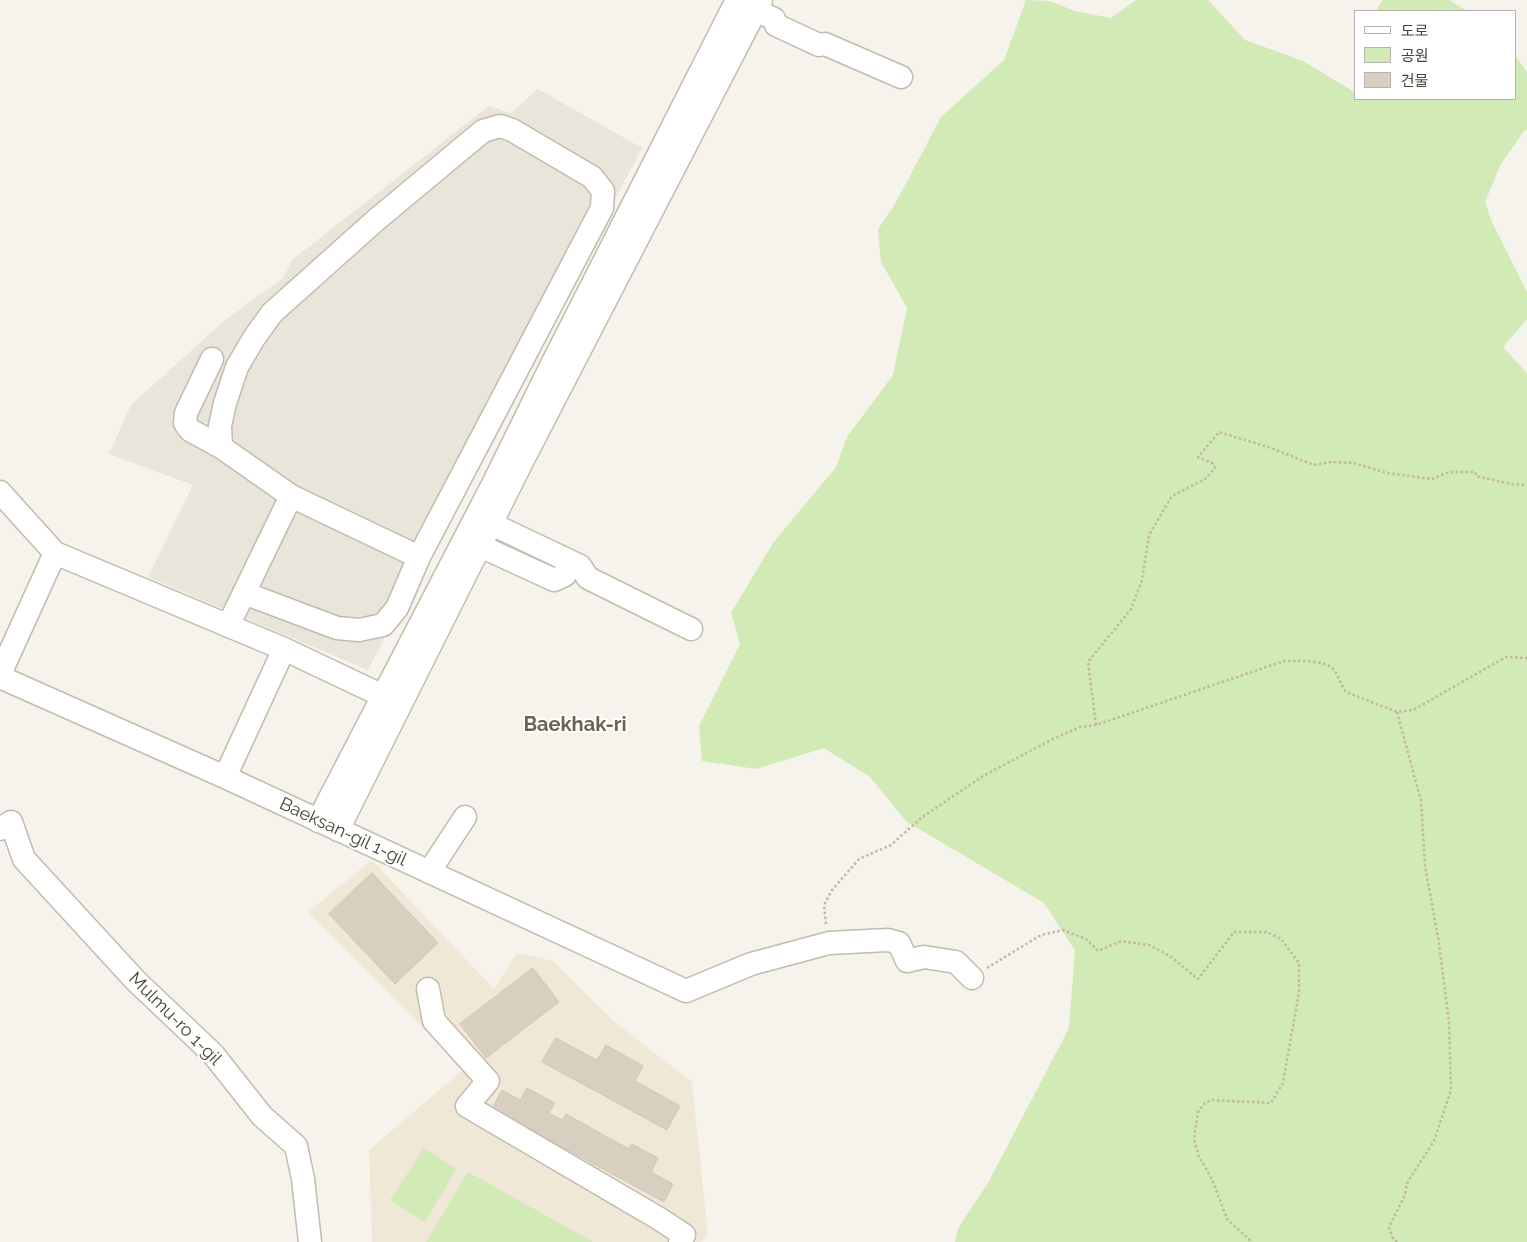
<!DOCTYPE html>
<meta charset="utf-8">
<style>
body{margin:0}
#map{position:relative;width:1527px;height:1242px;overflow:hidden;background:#f6f3ec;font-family:Raleway,"Noto Sans KR",sans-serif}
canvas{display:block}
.legend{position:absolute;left:1354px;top:10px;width:162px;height:90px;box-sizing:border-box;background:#fff;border:1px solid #b7b4b0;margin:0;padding:6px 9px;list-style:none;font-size:15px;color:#4b4439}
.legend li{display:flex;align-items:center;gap:10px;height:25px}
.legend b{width:25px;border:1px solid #b7b4b0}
</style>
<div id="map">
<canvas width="1527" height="1242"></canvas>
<ul class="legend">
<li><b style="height:6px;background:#fff"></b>도로</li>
<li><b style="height:14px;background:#d2eab5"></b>공원</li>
<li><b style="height:14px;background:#d8cfc1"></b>건물</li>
</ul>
</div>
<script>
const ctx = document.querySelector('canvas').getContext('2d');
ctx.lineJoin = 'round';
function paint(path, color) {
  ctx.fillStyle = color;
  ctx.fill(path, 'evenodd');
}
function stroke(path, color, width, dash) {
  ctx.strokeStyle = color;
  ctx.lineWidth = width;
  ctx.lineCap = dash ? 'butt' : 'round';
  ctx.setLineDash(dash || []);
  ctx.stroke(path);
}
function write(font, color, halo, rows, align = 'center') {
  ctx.font = font + ' Raleway,sans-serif';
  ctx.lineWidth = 4;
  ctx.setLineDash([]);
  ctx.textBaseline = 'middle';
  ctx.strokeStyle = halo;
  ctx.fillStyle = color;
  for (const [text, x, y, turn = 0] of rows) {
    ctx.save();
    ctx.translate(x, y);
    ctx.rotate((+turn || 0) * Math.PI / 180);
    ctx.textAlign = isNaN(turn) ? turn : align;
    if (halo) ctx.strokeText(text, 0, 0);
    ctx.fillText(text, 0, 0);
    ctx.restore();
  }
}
const residential = new Path2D(`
 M538,89l104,59 -274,522 -220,-93 45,-92 -84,-31 22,-49 93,-84 59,-43 10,-19 196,-153 22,7z`);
const education = new Path2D(`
 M372,860l122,129 23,-36 36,8 62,61 77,60 16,153 -7,7h-329l-3,-92 95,-81 -156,-157z`);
const green = new Path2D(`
 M1026,0l23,1 26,10 36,7 25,-18h72l37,40 58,21 53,32v6h160v-43l11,17v56l-3,2 -23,33 -16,38 7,20 35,70v27l-24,28 24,26v869h-572l3,-14 30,-45 81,-155 6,-78 -31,-47 -137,-81 -37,-45 -46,-29 -68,21 -54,-8 -3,-35 41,-82 -9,-31 42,-70 63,-76 11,-30 46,-62 14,-67 -26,-46 -3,-33 17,-25 46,-87 63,-57z
 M1382,0h67l18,11h-91z
 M424,1148l32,21 -31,53 -35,-22z
 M468,1172l125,70h-167z`);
const building = new Path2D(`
 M372,873l66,70 -43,41 -66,-70z
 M533,968l26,34 -73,56 -26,-34z
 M556,1038l41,22 9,-15 37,21 -8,15 45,25 -13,24 -125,-68z
 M527,1088l28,15 -6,10 13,7 4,-6 63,35 3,-5 26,14 -7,14 22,12 -9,18 -172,-93 10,-19 18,10z`);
const path = new Path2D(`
 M1397,712l24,89 4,65 14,77 10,80 2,67 -17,51 -27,42 -2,12 -16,32 3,10 5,5
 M1096,725l-8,-63 43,-53 11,-29 7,-45 23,-39 33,-17 10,-11 -3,-5 -14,-6 21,-25 52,16 43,17 17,-3 22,1 34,10 45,6 17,-7h26l1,4 36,8 15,1
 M826,924l-2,-19 8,-15 27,-31 32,-14 30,-27 62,-42 70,-37 27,-12 16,-2 188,-64c12,0 43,-2 51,10 4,7 6,14 11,21l51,20 16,-2 93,-53 21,1
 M987,968l54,-33 22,-5 23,9 12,12 23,-10 28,4 21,11 28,23 36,-47h33l14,7 18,24v29l-16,91 -12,20 -60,-3 -7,4 -6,8 -4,27 5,18 13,22 15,40 25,23`);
const minor = new Path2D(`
 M742,3l32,16 2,6 43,20 6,-1 76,33
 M212,359l-26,54 -1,10 5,7 31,17 70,49 -63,130
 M221,447l-1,-21 5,-23 12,-36 17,-29 18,-25 104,-93 107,-89 17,-5 12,4 80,47 11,14 -1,17 -183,349 -22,51 -14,17 -24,5 -22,-2 -93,-35
 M0,492l55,61 -55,121
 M291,496l128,61
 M479,518l101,48 8,12 103,51
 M465,539l89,41 11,-5
 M55,553l229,96 99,47
 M0,677l225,100 461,214 65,-27 78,-21 59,-3 11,3 8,18 17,-4 32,5 16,16
 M225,777l59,-128
 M318,821l175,-337 58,-118 186,-366
 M0,829l11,-7 13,37 112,122 77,73 49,62 34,30 7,33 7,63
 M338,830l188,-376 235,-454
 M429,872l36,-55
 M428,989l6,32 54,60 -21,25 191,112 26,17 -4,7`);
const streetNames = [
 ["Baeksan-gil 1-gil",343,832,25],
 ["Mulmu-ro 1-gil",175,1019,45]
];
const quarterNames = [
 ["Baekhak-ri",575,725]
];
paint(residential, '#eae5da');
paint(education, '#efe8d6');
paint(green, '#d2eab5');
paint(building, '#d8cfc1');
stroke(building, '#d3c7b4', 1);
stroke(minor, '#c2bbae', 25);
stroke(path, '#c4b79f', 2.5, [2.5, 2.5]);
stroke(minor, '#fff', 22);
write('18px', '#4b4439', '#fff', streetNames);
write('bold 20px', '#6e6250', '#fff', quarterNames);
</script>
